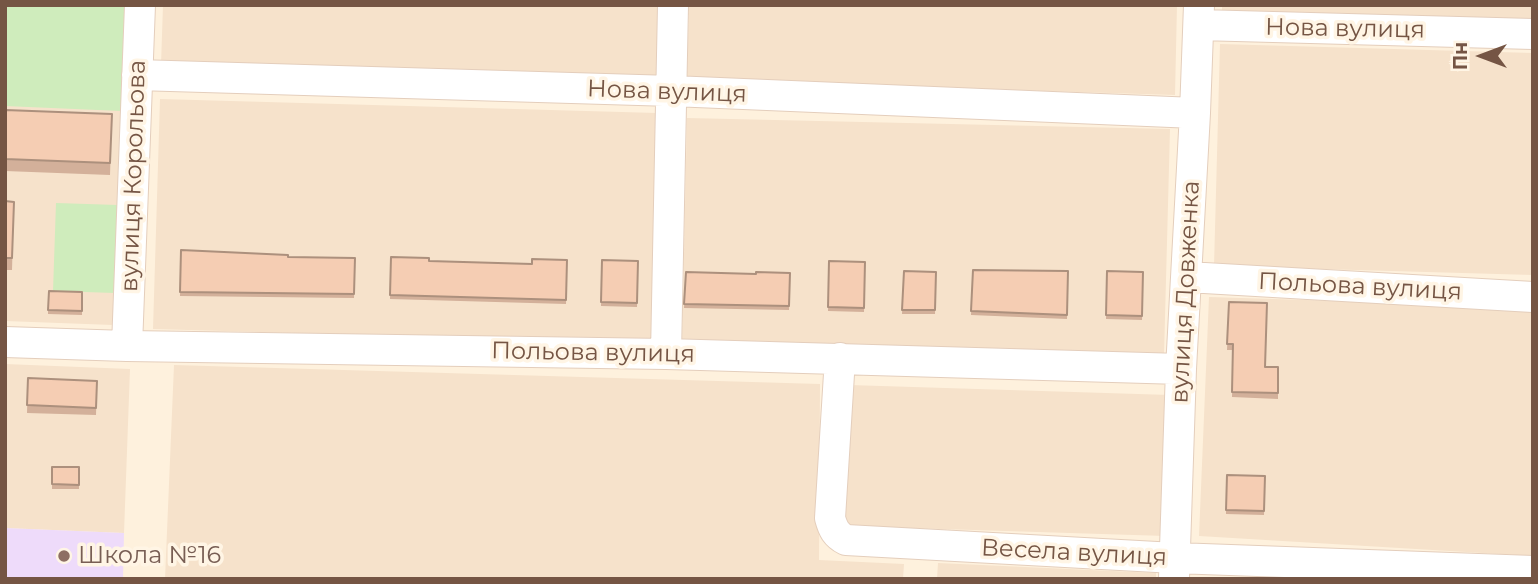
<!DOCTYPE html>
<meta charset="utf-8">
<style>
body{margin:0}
#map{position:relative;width:1538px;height:584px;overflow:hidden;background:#fef1dd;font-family:Montserrat,sans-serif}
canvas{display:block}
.frame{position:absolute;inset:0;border:7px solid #755544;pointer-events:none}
.north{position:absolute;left:1447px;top:21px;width:70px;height:70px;-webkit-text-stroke:5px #fff5e5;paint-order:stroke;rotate:270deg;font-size:19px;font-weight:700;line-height:28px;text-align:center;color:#755544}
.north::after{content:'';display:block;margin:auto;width:24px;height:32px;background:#755544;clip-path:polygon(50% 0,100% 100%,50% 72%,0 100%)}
</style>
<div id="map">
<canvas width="1538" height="584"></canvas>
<div class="frame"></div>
<div class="north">Пн</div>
</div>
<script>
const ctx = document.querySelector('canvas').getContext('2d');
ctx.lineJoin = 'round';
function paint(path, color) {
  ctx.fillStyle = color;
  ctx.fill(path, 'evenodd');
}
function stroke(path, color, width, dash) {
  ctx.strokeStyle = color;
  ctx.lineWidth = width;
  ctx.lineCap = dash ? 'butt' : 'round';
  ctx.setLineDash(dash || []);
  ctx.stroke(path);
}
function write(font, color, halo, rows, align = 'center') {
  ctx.font = font + ' Montserrat,sans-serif';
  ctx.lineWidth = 7;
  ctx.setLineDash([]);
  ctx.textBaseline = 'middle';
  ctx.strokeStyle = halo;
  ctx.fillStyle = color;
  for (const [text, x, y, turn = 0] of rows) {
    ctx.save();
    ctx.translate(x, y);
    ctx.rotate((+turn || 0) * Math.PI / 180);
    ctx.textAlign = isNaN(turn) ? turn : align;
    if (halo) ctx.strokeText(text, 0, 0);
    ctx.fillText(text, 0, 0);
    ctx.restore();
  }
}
const residential = new Path2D(`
 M5,5h120l-12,320 -108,-4z
 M163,5h495l-1,72 -496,-12z
 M689,5h488l-2,90 -488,-15z
 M1222,5h311v14l-311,-6z
 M1220,44l313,9v222l-319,-9z
 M160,99l497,14 -6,230 -498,-14z
 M687,118l483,11 -6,226 -482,-11z
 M1209,297l324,10v249l-334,-20z
 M5,364l125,5 -6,164 -119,-5z
 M174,365l646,19 -1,176 85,4 -1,15h-738z
 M849,385l321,10 -4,141 -321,-10z
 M938,563l218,10v6h-219z`);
const education = new Path2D(`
 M5,528l119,5 -1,46h-118z`);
const green = new Path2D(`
 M5,5h120l-4,106 -116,-5z
 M56,203l62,2 -3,88 -62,-2z`);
const minor = new Path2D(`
 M1199,25l334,9
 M137,75l535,16 523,22
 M1187,277l346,20
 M5,342l122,4 539,8 515,15
 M127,346l13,-341
 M666,354l7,-349
 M840,358l-10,160c3,11 6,17 16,22l329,18 358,13
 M1174,578l7,-209 14,-256 4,-108`);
const wall = new Path2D(`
 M5,110l107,4 -2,61 -105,-4z
 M5,201l9,1 -2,68h-7z
 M181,250l107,7 67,1 -1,40 -174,-2z
 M391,257l38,4 103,3 35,-4 -1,44 -176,-5z
 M602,260l36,1 -1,46 -36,-1z
 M829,261l36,1 -1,50 -36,-1z
 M973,270l95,1 -1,48 -96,-4z
 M904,271l32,1 -1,42h-33z
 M1107,271l36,1 -1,48 -36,-1z
 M686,272l70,2 34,-1 -1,37 -105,-2z
 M82,292v23l-34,-1v-4z
 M1229,302l36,65h13v32l-46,-2 1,-47h-6z
 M28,378l69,3 -1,34 -69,-2z
 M52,467h27v22h-27z
 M1265,476l-1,39 -38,-1v-4z`);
const building = new Path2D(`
 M5,110l107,4 -2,49 -105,-4z
 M5,201l9,1 -2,56h-7z
 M181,250l107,5v2l67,1 -1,36 -174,-2z
 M391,257l38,1v3l103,3v-5l35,1 -1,40 -176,-5z
 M602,260l36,1 -1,42 -36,-1z
 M829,261l36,1 -1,46 -36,-1z
 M973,270l95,1 -1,44 -96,-4z
 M904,271l32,1 -1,38h-33z
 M1107,271l36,1 -1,44 -36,-1z
 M686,272l70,2v-2l34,1 -1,33 -105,-2z
 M49,291l33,1v19l-34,-1z
 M1229,302l38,1 -2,64h13v26l-46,-1 1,-48h-6z
 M28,378l69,3 -1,27 -69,-3z
 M52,467h27v18l-27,-1z
 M1227,475l38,1 -1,35 -38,-1z
 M1210,578l50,1h-50z`);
const markers = [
 [64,556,7,"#8d6e63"]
];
const streetNames = [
 ["Нова вулиця",1345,29,1],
 ["Нова вулиця",667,92,2],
 ["вулиця Корольова",134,176,-88],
 ["Польова вулиця",1360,287,3],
 ["вулиця Довженка",1186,292,-87],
 ["Польова вулиця",593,353,1],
 ["Весела вулиця",1074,553,3]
];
const educationNames = [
 ["Школа №16",78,556]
];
paint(residential, '#f6e2cb');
paint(education, '#eedbfa');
paint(green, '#cfecbc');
stroke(minor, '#e4cebc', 32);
stroke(minor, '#fff', 30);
paint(wall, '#d3b09a');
paint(building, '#f5cdb3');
stroke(building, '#ac907d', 2);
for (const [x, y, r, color] of markers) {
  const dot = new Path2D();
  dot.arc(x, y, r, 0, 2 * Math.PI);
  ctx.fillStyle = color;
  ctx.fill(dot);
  stroke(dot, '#fff5e5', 2.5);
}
write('24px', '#755544', '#fff5e5', streetNames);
write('24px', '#785e54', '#fff5e5', educationNames, 'left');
</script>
